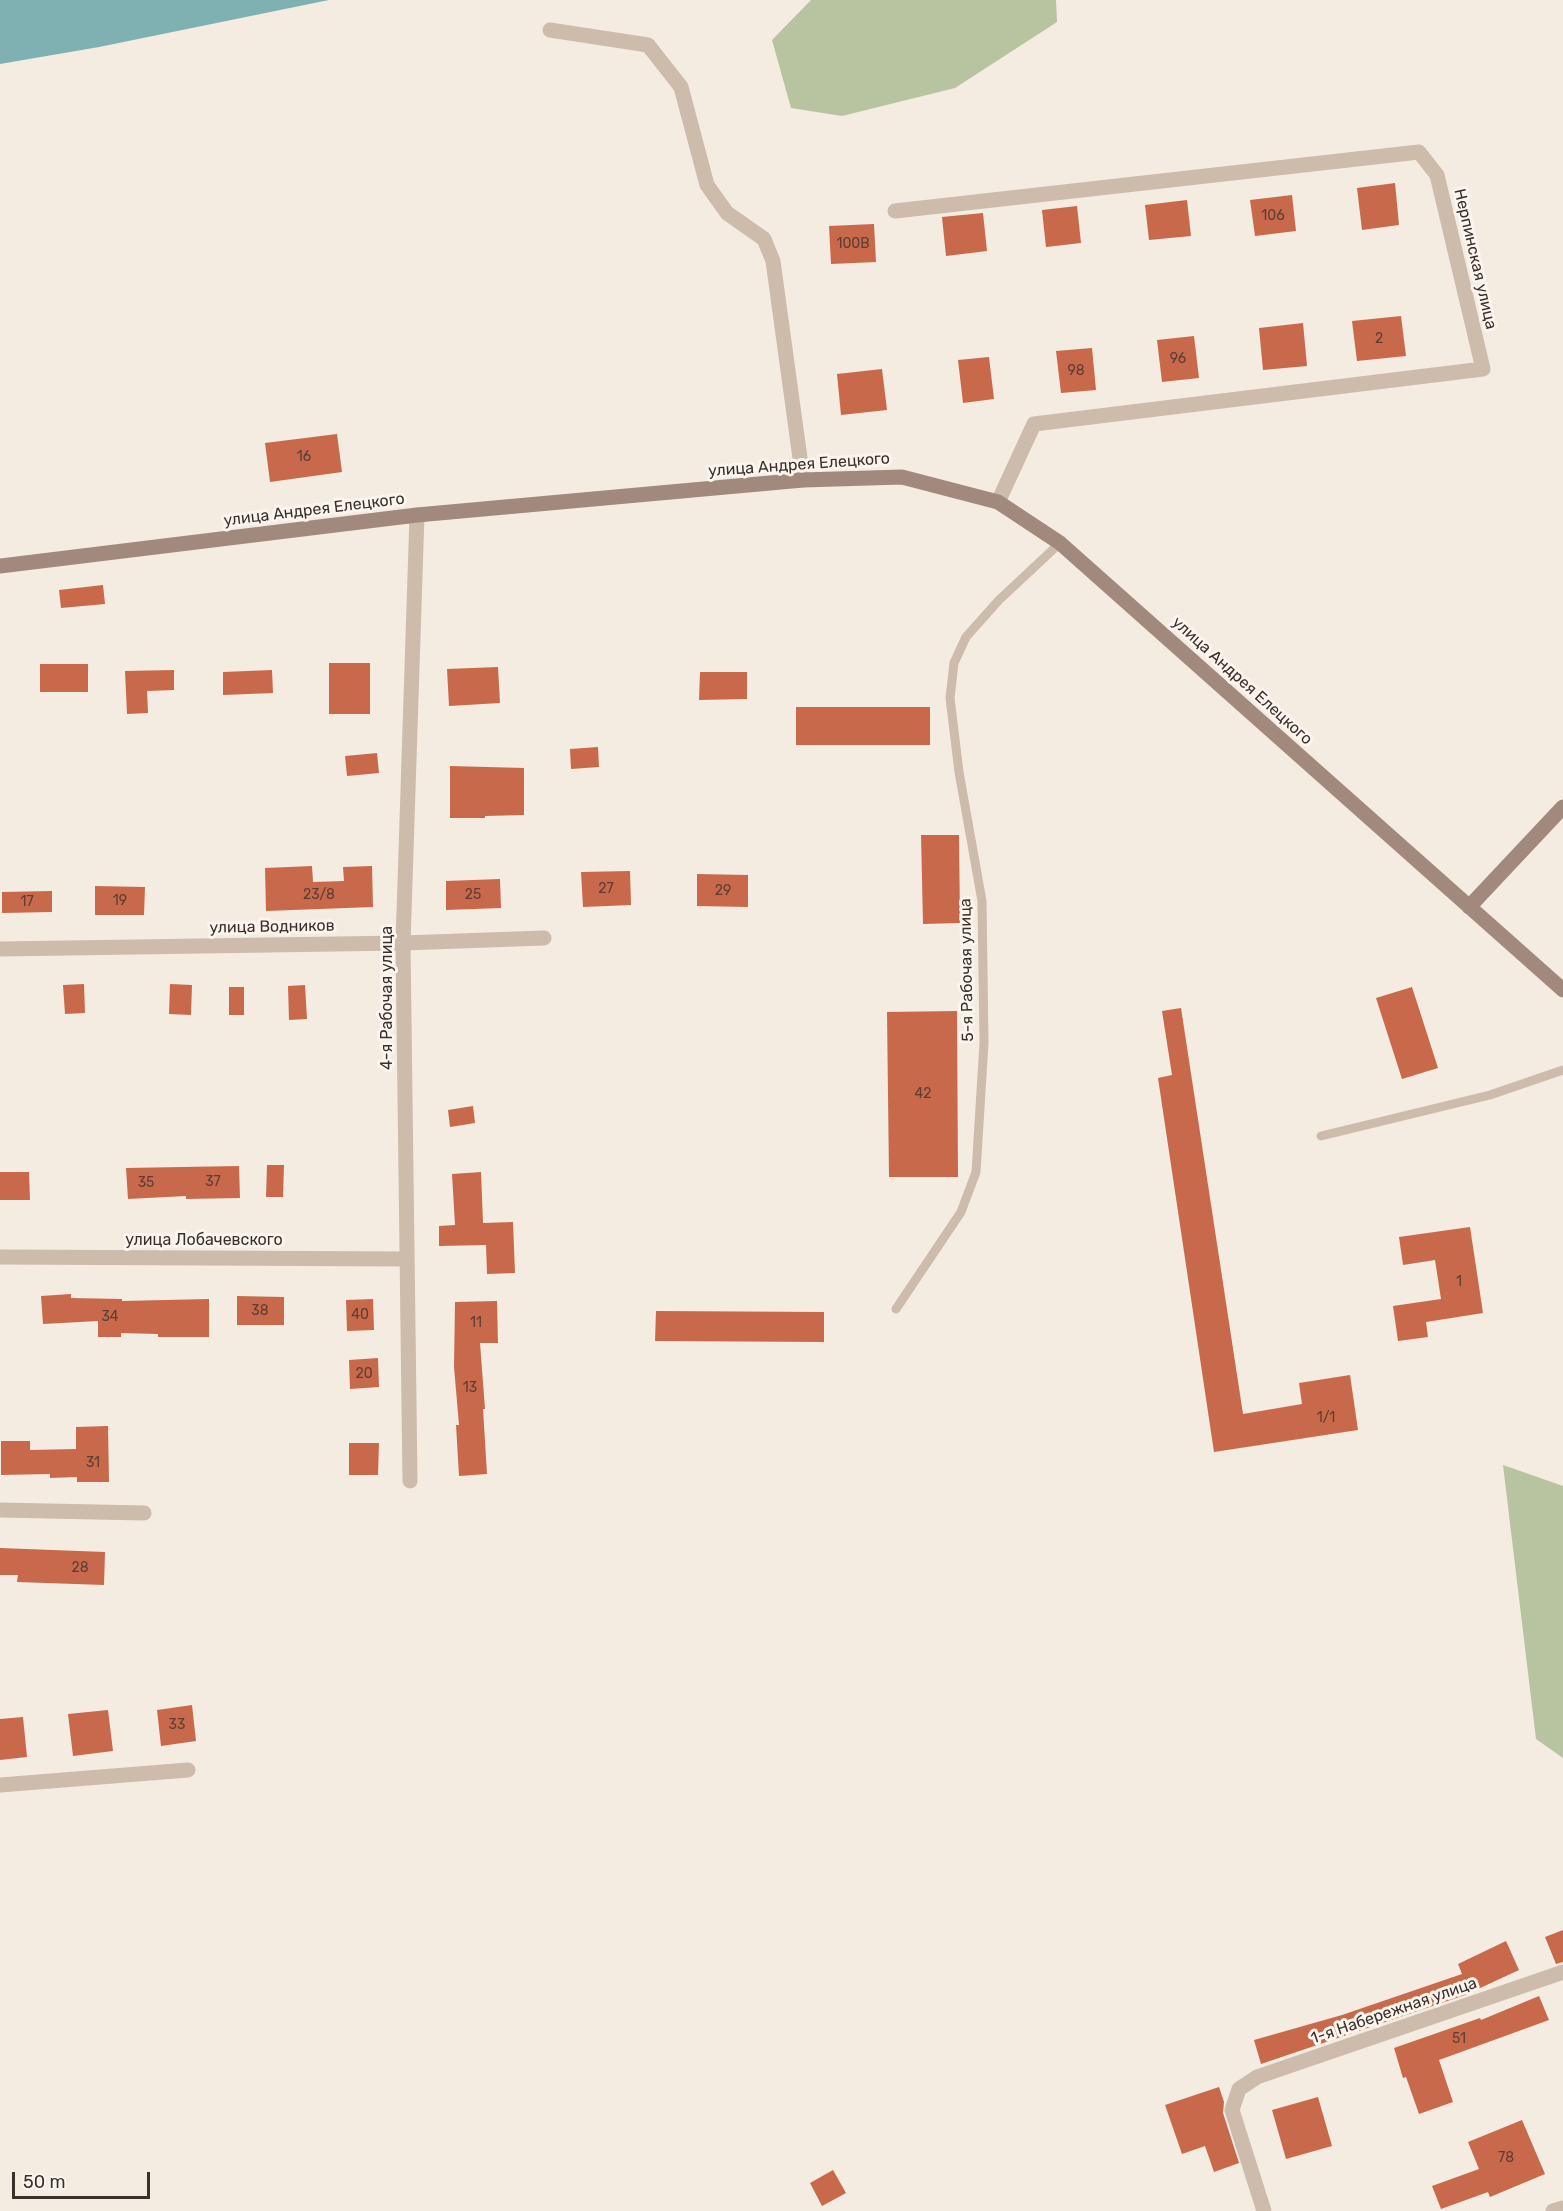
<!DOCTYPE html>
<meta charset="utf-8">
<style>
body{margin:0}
#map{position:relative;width:1563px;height:2211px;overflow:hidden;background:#f4ebe1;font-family:Rubik,sans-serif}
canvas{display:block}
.scale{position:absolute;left:12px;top:2172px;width:138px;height:27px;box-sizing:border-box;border:3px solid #3b302b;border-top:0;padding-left:8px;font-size:18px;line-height:21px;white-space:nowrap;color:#3b302b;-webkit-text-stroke:4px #fbf5ee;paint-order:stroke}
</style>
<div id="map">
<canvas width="1563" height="2211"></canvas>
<div class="scale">50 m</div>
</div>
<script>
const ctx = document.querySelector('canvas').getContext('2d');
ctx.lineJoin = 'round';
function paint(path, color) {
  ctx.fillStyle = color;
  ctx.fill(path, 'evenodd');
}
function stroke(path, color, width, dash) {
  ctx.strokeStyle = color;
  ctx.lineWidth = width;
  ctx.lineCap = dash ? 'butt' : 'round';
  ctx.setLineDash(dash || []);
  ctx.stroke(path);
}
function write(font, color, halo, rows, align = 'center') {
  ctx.font = font + ' Rubik,sans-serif';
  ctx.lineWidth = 6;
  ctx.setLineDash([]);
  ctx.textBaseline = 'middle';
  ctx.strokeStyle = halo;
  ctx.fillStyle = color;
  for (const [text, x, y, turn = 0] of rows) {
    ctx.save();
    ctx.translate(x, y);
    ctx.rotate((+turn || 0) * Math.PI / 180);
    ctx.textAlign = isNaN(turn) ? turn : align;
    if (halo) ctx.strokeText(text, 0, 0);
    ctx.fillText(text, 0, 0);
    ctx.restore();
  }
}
const green = new Path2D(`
 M811,0h245l1,22 -102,66 -113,28 -51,-8 -19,-68z
 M1503,1465l60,21v272l-27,-19z`);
const water = new Path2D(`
 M0,0h329l-230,47 -99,17z`);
const building = new Path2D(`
 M1395,183l4,42 -37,5 -5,-42z
 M1292,195l4,36 -41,5 -5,-36z
 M1187,200l4,36 -42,4 -4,-35z
 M1077,206l4,37 -35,4 -4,-37z
 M983,213l4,38 -41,5 -4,-39z
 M874,224l2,38 -45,2 -2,-38z
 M1401,316l5,40 -49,5 -5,-40z
 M1303,323l4,43 -44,4 -4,-42z
 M1194,336l5,42 -37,4 -5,-42z
 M1092,348l4,42 -35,3 -5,-42z
 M989,357l5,42 -31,4 -5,-43z
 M882,369l5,41 -46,5 -4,-41z
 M337,434l5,38 -72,10 -5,-39z
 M103,585l2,19 -44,4 -2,-18z
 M329,663h41v51h-41z
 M40,664h48v28h-48z
 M498,667l2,36 -51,3 -2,-37z
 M174,670v20l-27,1 1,22 -21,1 -2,-43z
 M272,670l1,23 -50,2v-23z
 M700,672h47v27l-48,1z
 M796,707h134v38h-134z
 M598,747l1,20 -28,2 -1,-20z
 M377,753l2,20 -32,3 -2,-20z
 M450,766l74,2v47l-39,1v2h-35z
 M921,835h38l1,88 -37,1z
 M312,866l1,16 31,-1 -1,-14 29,-1 1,41 -107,4 -1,-43z
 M630,871l1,34 -48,2 -2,-35z
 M697,874l51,1v32l-51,-1z
 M500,879l1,29 -55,2v-29z
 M95,886l50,1 -1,28h-49z
 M52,891v21l-50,1v-21z
 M84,984l1,29 -20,1 -2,-29z
 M170,984l22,1 -1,30 -22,-1z
 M305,985l2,34 -18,1 -1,-34z
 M229,987h15v28h-15z
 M1412,987l26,81 -36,11 -26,-81z
 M1181,1008l62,406 59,-10 -3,-21 51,-8 8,55 -144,22 -56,-374 14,-3 -10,-64z
 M957,1011l1,166h-69l-2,-165z
 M473,1106l2,17 -25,4 -2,-17z
 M267,1165h17l-1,32h-17z
 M239,1166l1,32 -54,1v-3l-58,3 -2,-31z
 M0,1172h29l1,28h-30z
 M481,1172l2,51 30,-1 2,51 -28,1 -1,-29 -47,1v-20l16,-1 -3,-51z
 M1470,1227l13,86 -57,9 2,15 -30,4 -5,-35 48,-7 -6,-39 -32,5 -4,-28z
 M71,1294v4l51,1v2l87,-2v38h-51v-3l-37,-1v4h-23v-16l-55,3 -2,-28z
 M237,1296l47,1v28h-47z
 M373,1299l1,31 -27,1 -1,-31z
 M497,1301l1,42h-18l5,66h-2l4,65 -28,2 -3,-51h3l-5,-58 1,-65z
 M656,1311l168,1v30l-169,-1z
 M378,1358l1,29 -29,2 -1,-29z
 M108,1426l1,56h-32v-5l-27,1v-4l-49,1v-34h29v9l46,-1v-22z
 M349,1443h30l-1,32h-29z
 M0,1548l105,4 -1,33 -87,-3 1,-7h-18z
 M192,1705l4,36 -35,5 -4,-36z
 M108,1710l5,41 -40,5 -5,-42z
 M23,1717l4,40 -27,3v-41z
 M1563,1930v32l-7,2 -11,-27z
 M1506,1941l13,29 -54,25 -204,69 -7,-24 88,-25 120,-41 -4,-10z
 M1539,1996l10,24 -110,40 14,42 -34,12 -13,-37 -3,1 -9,-30 86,-30 1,2z
 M1219,2087l5,15 -1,11 16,50 -25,9 -9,-26 -23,8 -17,-49z
 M1318,2097l14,49 -46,13 -14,-49z
 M1522,2120l23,54 -55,23 -2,-5 -47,17 -9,-23 47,-17 -11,-27z
 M833,2170l13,23 -24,13 -12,-23z`);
const lane = new Path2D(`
 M1321,1136l169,-41 73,-25
 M896,1309l65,-97 15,-40 8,-129 -2,-142 -23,-129 -9,-74 4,-35 12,-26 33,-37 61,-57`);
const street = new Path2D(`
 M550,30l98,15 33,42 26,98 20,28 37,26 9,22 30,219
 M895,211l524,-59 18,23 46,194 -449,55 -36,78
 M0,949l403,-6 141,-5
 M0,1257l407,2
 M410,1481l-7,-538 14,-428
 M0,1510l144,3
 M0,1785l188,-15
 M1264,2211l-32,-101 7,-21 18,-12 306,-105
 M1553,2211l10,-3`);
const secondary = new Path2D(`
 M0,566l417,-51 386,-35 99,-3 96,25 62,41 503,447
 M1469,907l94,-100`);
const numberNames = [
 ["106",1273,216],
 ["100В",853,244],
 ["2",1379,339],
 ["96",1178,359],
 ["98",1076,371],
 ["16",304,457],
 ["27",606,889],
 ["29",723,891],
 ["23/8",319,895],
 ["25",473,895],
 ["19",120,901],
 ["17",27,902],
 ["42",923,1094],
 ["37",213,1182],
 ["35",146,1183],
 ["1",1459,1282],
 ["38",260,1311],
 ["40",360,1315],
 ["34",110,1317],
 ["11",476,1323],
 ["20",364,1374],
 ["13",470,1388],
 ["1/1",1326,1418],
 ["31",93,1463],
 ["28",80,1568],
 ["33",177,1725],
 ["51",1459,2039],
 ["78",1506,2158]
];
const streetNames = [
 ["Нерпинская улица",1475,259,77],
 ["улица Андрея Елецкого",799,465,-4],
 ["улица Андрея Елецкого",314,510,-7],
 ["улица Андрея Елецкого",1242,681,42],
 ["улица Водников",272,927,-1],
 ["5-я Рабочая улица",967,970,-91],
 ["4-я Рабочая улица",387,998,-90],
 ["улица Лобачевского",204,1240],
 ["1-я Набережная улица",1394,2011,-19]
];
paint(green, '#b8c4a0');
paint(water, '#7fb0b2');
paint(building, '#c8694b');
stroke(lane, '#cdbbac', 9);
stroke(street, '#cdbbac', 15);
stroke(secondary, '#a18a7d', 15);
write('14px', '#5e3e33', null, numberNames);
write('16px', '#3b302b', '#fbf5ee', streetNames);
</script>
